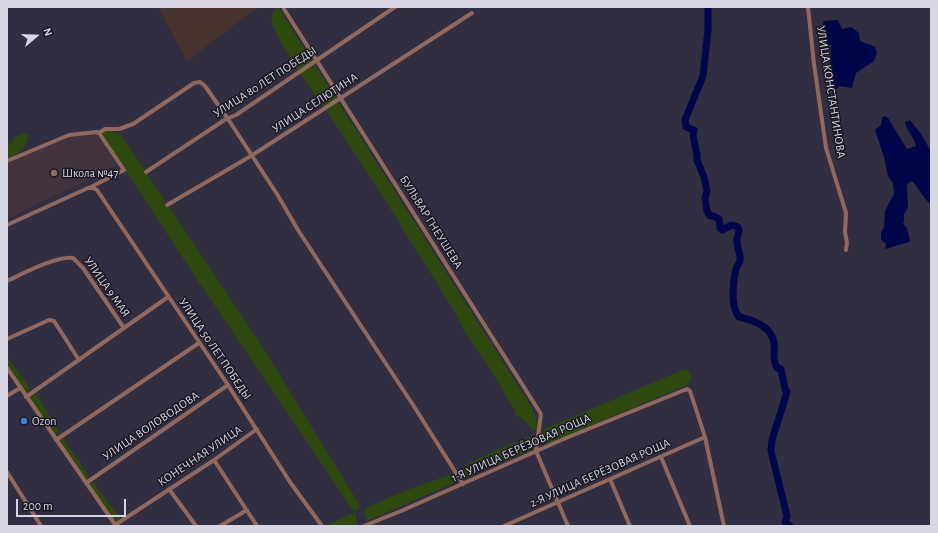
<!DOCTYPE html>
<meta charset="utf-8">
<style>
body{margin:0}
#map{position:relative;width:938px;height:533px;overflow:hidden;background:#312e42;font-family:"Alegreya Sans",sans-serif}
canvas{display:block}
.frame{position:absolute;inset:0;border:8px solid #d7d6e3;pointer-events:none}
.north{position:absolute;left:16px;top:16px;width:40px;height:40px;-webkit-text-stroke:3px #191721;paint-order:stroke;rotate:71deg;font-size:11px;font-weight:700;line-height:16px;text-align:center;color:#d7d6e3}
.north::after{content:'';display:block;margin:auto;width:14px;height:18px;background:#d7d6e3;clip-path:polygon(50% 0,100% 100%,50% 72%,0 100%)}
.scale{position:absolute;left:16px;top:499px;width:110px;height:18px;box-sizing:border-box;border:2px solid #d7d6e3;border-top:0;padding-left:5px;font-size:12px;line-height:14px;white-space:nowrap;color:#d7d6e3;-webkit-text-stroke:3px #191721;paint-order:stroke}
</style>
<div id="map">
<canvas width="938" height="533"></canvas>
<div class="frame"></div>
<div class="north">N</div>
<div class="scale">200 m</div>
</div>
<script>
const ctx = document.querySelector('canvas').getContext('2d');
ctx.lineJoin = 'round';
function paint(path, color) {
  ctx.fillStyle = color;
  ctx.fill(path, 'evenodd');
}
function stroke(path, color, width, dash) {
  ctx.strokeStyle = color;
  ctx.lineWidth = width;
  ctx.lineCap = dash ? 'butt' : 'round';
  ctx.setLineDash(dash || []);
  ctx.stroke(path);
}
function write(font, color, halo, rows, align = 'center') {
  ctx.font = font + ' "Alegreya Sans",sans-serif';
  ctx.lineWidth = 3;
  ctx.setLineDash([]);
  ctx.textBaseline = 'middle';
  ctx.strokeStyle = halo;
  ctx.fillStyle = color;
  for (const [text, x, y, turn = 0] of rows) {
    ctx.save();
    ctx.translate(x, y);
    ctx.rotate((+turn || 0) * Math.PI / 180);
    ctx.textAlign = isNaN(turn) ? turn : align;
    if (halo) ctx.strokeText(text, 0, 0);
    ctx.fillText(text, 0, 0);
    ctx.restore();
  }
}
const industrial = new Path2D(`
 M158,7h100l-71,54z`);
const education = new Path2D(`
 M96,133l22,32 -111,54v-56l63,-27z`);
const green = new Path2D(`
 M276,7h2l254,401 5,15 1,7 -5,1 -9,-11 -9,-5v-4l-25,-42 -25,-37 -12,-23 -77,-123 -50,-76 -12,-16 -17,-25 -19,-32 -7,-16 2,-9z
 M105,131h6l10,4 141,211 97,158 -1,6 -3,1 -4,-3c-52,-79 -106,-157 -159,-236 -30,-45 -58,-92 -91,-136z
 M25,133l4,1c-4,15 -8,18 -22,25v-15l6,-2 2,-5z
 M7,357l22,30 2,2 -6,3 -18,-28z
 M685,369l4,2 3,5 -3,8 -140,59h-8l-1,-5 4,-9z
 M33,394h3l24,39 -6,2 -25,-36v-2z
 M532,436l3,1 2,4 -1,7 -70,29 -5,-6 6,-7 46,-21z
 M63,438l26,38 -3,3 -27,-39z
 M452,474l3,1 3,5 -2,2 -89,39 -3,-8 2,-5 36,-16z
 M92,481l27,36v2l-3,3 -27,-37v-2z
 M356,513l1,12 -2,1h-29l24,-12z`);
const water = new Path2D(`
 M838,20l4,9 9,-2 8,6 1,8 15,6 2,6 -3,8 -18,12 -4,15 -13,-2 -2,3h-4c-7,-16 -2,-28 -2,-44l-7,-3 -2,-15 2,-6z
 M885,116l3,2 19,31 9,-3c-2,-11 -9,-13 -11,-24l5,-2 11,14 10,17v53c-8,-5 -12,-16 -19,-23l-4,2 -1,3 1,22 -4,6v8l-1,2 4,4 3,13 -1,1 -24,7 1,-5 -5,-5v-6l3,-6 1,-16 9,-17 -1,-11 -5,-7 -4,-19 -9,-27 6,-5 1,-7z`);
const river = new Path2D(`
 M708,7v23l-5,46 -18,44 1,7 8,3 -1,5 4,20v5l7,17 3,14 -2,7 2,13 3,5h3l6,3 1,9 2,2 10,-5 6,2 1,3c0,4 -2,6 -2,9 -1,8 4,14 3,22 -1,3 -3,5 -4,8 -3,13 -6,37 3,48 14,3 33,10 35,26 2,10 -3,14 3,25l4,1 4,20 2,3 -15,48 -1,11 16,65 -2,6 5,4`);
const minor = new Path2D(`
 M808,7l6,57 12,84 20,65 -1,19 2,11 -1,7
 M284,9l257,405 -5,37 32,75
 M7,161l62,-26 27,-3 3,1 6,-4h14l14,-5 61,-41 6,-1 5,4 23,33 49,75 21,36 117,178 48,76
 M146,172l80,-53 10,-4 159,-108
 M91,187l33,-17 -25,-37
 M167,205l84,-49 221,-143
 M7,225l81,-37h5l4,2 131,195 62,97 32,44
 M7,281c15,-7 51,-26 66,-23l10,10 41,60
 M7,339l42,-19 5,1 25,39
 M7,368l109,158
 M7,396l13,-8
 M26,397l142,-100
 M56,440l143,-97
 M661,457l29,69
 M214,460l43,66
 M7,472l34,54
 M610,479l20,47
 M86,483l142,-98
 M169,489l27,37
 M115,525l99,-65 43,-31
 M220,526l27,-16
 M364,526l37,-15 165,-73 121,-49 3,2 15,46 19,89
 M504,526l201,-89`);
const markers = [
 [54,173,4,"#8d6e63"],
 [24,421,4,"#3f7fe0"]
];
const streetNames = [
 ["УЛИЦА 80 ЛЕТ ПОБЕДЫ",265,82,-33],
 ["УЛИЦА КОНСТАНТИНОВА",831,92,81],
 ["УЛИЦА СЕЛЮТИНА",315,103,-33],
 ["БУЛЬВАР ГНЕУШЕВА",431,222,58],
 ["УЛИЦА 9 МАЯ",107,287,55],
 ["УЛИЦА 50 ЛЕТ ПОБЕДЫ",215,349,56],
 ["УЛИЦА ВОЛОВОДОВА",151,426,-34],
 ["1-Я УЛИЦА БЕРЁЗОВАЯ РОЩА",521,448,-24],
 ["КОНЕЧНАЯ УЛИЦА",200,456,-34],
 ["2-Я УЛИЦА БЕРЁЗОВАЯ РОЩА",600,473,-24]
];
const poiNames = [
 ["Школа №47",62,173],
 ["Ozon",32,421]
];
paint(industrial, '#46332d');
paint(education, '#43333f');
paint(green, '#2e490e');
paint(water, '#000649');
stroke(river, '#000649', 7);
stroke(minor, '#90685d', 4);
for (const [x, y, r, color] of markers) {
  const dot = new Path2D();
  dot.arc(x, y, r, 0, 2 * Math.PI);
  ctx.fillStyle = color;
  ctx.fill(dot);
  stroke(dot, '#191721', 1.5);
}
write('12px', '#d7d6e3', '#191721', streetNames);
write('12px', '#d7d6e3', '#191721', poiNames, 'left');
</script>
